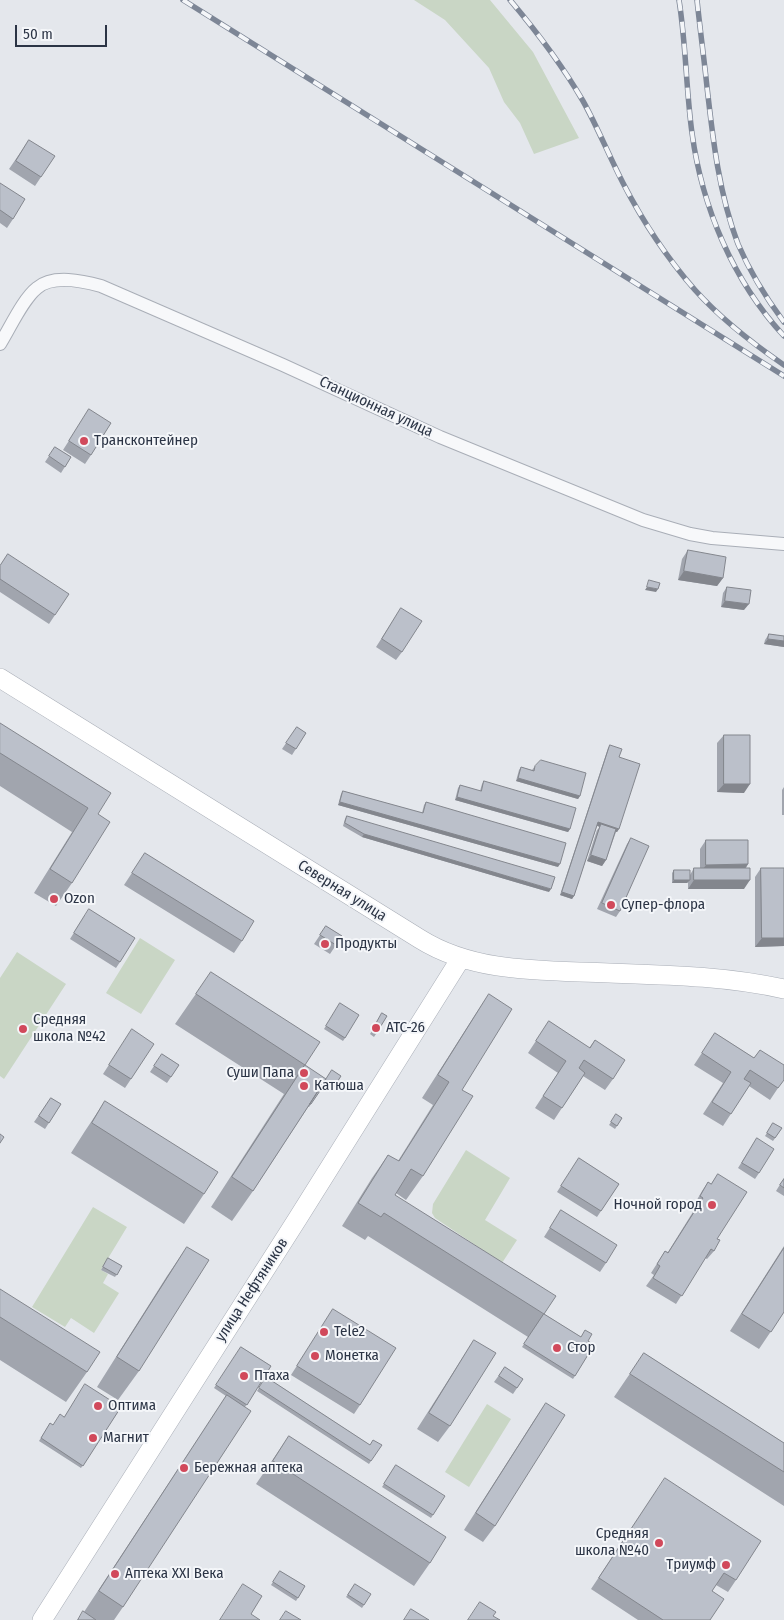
<!DOCTYPE html>
<meta charset="utf-8">
<style>
body{margin:0}
#map{position:relative;width:784px;height:1620px;overflow:hidden;background:#e4e7ec;font-family:"Fira Sans Condensed",sans-serif}
canvas{display:block}
.scale{position:absolute;left:15px;top:25px;width:92px;height:22px;box-sizing:border-box;border:2px solid #2b3445;border-top:0;padding-left:6px;font-size:15px;line-height:18px;white-space:nowrap;color:#2b3445;-webkit-text-stroke:4px #f4f6f9;paint-order:stroke}
</style>
<div id="map">
<canvas width="784" height="1620"></canvas>
<div class="scale">50 m</div>
</div>
<script>
const ctx = document.querySelector('canvas').getContext('2d');
ctx.lineJoin = 'round';
function paint(path, color) {
  ctx.fillStyle = color;
  ctx.fill(path, 'evenodd');
}
function stroke(path, color, width, dash) {
  ctx.strokeStyle = color;
  ctx.lineWidth = width;
  ctx.lineCap = dash ? 'butt' : 'round';
  ctx.setLineDash(dash || []);
  ctx.stroke(path);
}
function write(font, color, halo, rows, align = 'center') {
  ctx.font = font + ' "Fira Sans Condensed",sans-serif';
  ctx.lineWidth = 4;
  ctx.setLineDash([]);
  ctx.textBaseline = 'middle';
  ctx.strokeStyle = halo;
  ctx.fillStyle = color;
  for (const [text, x, y, turn = 0] of rows) {
    ctx.save();
    ctx.translate(x, y);
    ctx.rotate((+turn || 0) * Math.PI / 180);
    ctx.textAlign = isNaN(turn) ? turn : align;
    if (halo) ctx.strokeText(text, 0, 0);
    ctx.fillText(text, 0, 0);
    ctx.restore();
  }
}
const green = new Path2D(`
 M414,0h76l43,52 46,86 -45,16 -14,-31 -16,-21 -15,-34 -44,-48z
 M140,938l35,22 -34,54 -35,-21z
 M17,952l49,32 -62,95 -4,-3v-98z
 M466,1150l44,28 -25,42 32,20 -15,23 -67,-45 -3,-5 1,-9z
 M93,1207l34,20 -26,43 7,4 -5,9 16,10 -25,40 -23,-15 -6,9 -33,-20z
 M487,1404l24,15 -42,68 -24,-15z`);
const street = new Path2D(`
 M0,344c10,-16 23,-45 37,-56 16,-14 46,-7 64,-2l182,79 157,72 203,83 47,14 22,4 72,6`);
const secondary = new Path2D(`
 M0,678l420,261c56,35 125,31 189,34 59,2 117,3 175,16
 M42,1620l256,-402 163,-260`);
const rail = new Path2D(`
 M183,0l601,376
 M510,0c27,32 52,65 73,101 15,27 26,55 40,82 19,37 44,75 72,107 26,29 57,53 89,75
 M679,0c7,44 7,89 13,133 10,74 41,148 92,203
 M697,0c3,29 7,58 10,87 6,53 12,107 31,157 12,28 28,54 46,78`);
const wall = new Path2D(`
 M29,140l12,37 -6,9 -26,-17z
 M0,183l13,36 -6,9 -7,-5z
 M89,409l2,46 -6,9 -22,-14z
 M55,447l16,10 -10,16 -16,-11z
 M688,550l35,28 -6,8 -39,-6 4,-21z
 M8,554l47,61 -6,9 -49,-32v-26z
 M727,587l17,23 -23,-3 2,-14z
 M401,608l1,44 -6,8 -20,-13z
 M769,634l15,2v11l-20,-3 1,-4z
 M0,723l98,91 -26,69 -16,23 -22,-13 38,-61 -72,-46z
 M297,727l9,6 -14,22 -10,-6z
 M724,735l20,58 -27,-1v-49z
 M610,745l9,12v72l-2,3h-1l-10,28 -4,6 -15,-5 10,-31 3,-3 -3,-1 -23,70 -2,3 -12,-4 48,-147z
 M535,766l45,30 -2,3 -62,-18 3,-11 2,-3 11,3z
 M484,781l86,48 -2,3 -113,-32 3,-12 2,-3 20,6 2,-7z
 M784,787v28h-2v-25z
 M343,791l79,22 2,-8 2,-3 132,65 -220,-62 3,-11z
 M347,816l202,76 -187,-55 -19,-11 2,-7z
 M631,838l-11,73 -4,6 -19,-8 30,-65z
 M706,840l42,24 -2,4 -2,21h-56v-7l-1,1h-15v-10l2,-3 16,5 4,-7h6v-19z
 M145,853l97,88 -8,12 -110,-68z
 M761,868l23,78 -29,1v-70z
 M85,915l35,47 -4,6 -46,-29z
 M326,926l16,10 -12,18 -16,-10z
 M211,972l94,93 19,20 -15,22h-1l-55,84 -21,30 -21,-14 73,-113 -109,-70z
 M489,994l-27,96 -39,86 -17,24 -10,-7 -1,2 149,119 50,31 -21,34 -51,-32 11,-17 -5,7 -160,-101 -3,4 -23,-14 30,-48 16,-23 10,6 35,-56 -11,-7 51,-80z
 M340,1003l5,35 -2,3 -19,-12z
 M382,1013l5,3 -13,21 -4,-3z
 M549,1021l40,27 6,-8 18,39 -8,11 -22,-14 -29,44 -19,-12 23,-35 -30,-20z
 M132,1029l-1,50 -6,9 -22,-14z
 M715,1033l39,25 6,-8 18,38 -8,12 -21,-14 -26,40 -20,-12 20,-31 -29,-18z
 M162,1054l17,11 -12,18 -17,-11z
 M332,1070l9,6 -9,14 -9,-6z
 M51,1098l10,6 -16,25 -11,-7z
 M105,1101l99,93 -20,30 -113,-71 14,-22z
 M616,1114l6,4 -7,11 -6,-4z
 M773,1123l9,5 -9,13 -8,-5z
 M757,1138l2,35 -4,6 -17,-11z
 M579,1158l40,26 -22,33 -40,-25z
 M718,1174l-1,65 -3,12 -7,8 -2,-1 -29,46 -30,-18 8,-11 -3,-2 14,-22 3,1 28,-45 -2,-2 8,-14 6,-9 3,2z
 M784,1178v18l-8,-5z
 M561,1210l45,53 -6,9 -56,-35z
 M784,1246v66l-25,37 -29,-18z
 M187,1247l-48,124 -21,29 -21,-13 70,-111z
 M108,1258l14,8 -7,11 -14,-7z
 M0,1289l87,83 -21,30 -66,-42z
 M333,1309l27,96 -6,9 -63,-39z
 M474,1340l-24,86 -12,16 -21,-13 46,-72z
 M241,1347l30,19 -26,41 -122,200 -9,13h-36l6,-8 127,-193 15,-23 -12,-8z
 M644,1353l140,90v63l-170,-109z
 M505,1367l18,12 -10,15 -19,-12z
 M266,1377l104,68 1,16 -2,3 -112,-73z
 M546,1403l-51,123 -12,16 -19,-12 71,-111z
 M121,1407l-40,61 -42,-27 11,-18 3,2 10,-8z
 M289,1436l141,127 -16,23 -158,-102z
 M396,1465l37,50 -2,3 -49,-31z
 M657,1490l79,90 -8,12 -12,-7 -4,6 -2,29h-72l-47,-31z
 M280,1571l25,15 -9,15 -25,-16z
 M355,1584l9,21 -2,3 -16,-11z`);
const shadedWall = new Path2D(`
 M684,571l39,7 -6,8 -39,-6z
 M647,587l11,2 -2,3 -11,-2z
 M725,601l24,3 -5,6 -23,-3z
 M768,639l16,2v6l-20,-3z
 M518,778l62,18 -2,3 -62,-18z
 M724,784h26l-6,9 -27,-1z
 M457,797l113,32 -2,3 -113,-32z
 M340,802l220,62 -2,3 -220,-62z
 M598,822l21,7 -2,3 -17,-5 1,-3 -1,3 -4,-2z
 M364,834l187,55 -2,3 -187,-55z
 M591,855l15,5 -4,6 -15,-5z
 M748,864l-6,9h-42l6,-8z
 M674,880h16l-3,3h-15z
 M694,880h56l-6,9h-56z
 M562,892l12,4 -2,3 -12,-4z
 M762,938h22v8l-29,1z`);
const building = new Path2D(`
 M29,140l26,16 -14,21 -25,-16z
 M0,183l25,16 -12,20 -13,-9z
 M89,409l22,14 -20,32 -22,-14z
 M55,447l16,10 -6,10 -16,-11z
 M688,550l38,7 -3,21 -39,-7z
 M8,554l61,40 -14,21 -55,-36v-13z
 M649,580l11,3 -2,6 -11,-2z
 M727,587l24,3 -2,14 -24,-3z
 M401,608l21,13 -20,31 -20,-13z
 M769,634l15,2v5l-16,-2z
 M0,723l111,70 -13,21 12,8 -38,61 -22,-14 38,-61 -88,-55z
 M297,727l9,6 -10,16 -10,-6z
 M724,735h26v49h-26z
 M610,745l12,4 -3,8 21,7 -21,65 -21,-7 -24,74 -12,-4z
 M541,760l45,13 -6,23 -62,-18 3,-11 13,4 1,-5z
 M484,781l92,27 -6,21 -113,-32 3,-12 21,6z
 M343,791l80,22 3,-11 140,41 -6,21 -220,-62z
 M347,816l208,61 -4,12 -187,-55 -19,-11z
 M601,824l15,5 -10,31 -15,-5z
 M631,838l18,8 -29,65 -18,-8z
 M706,840h42v24l-42,1z
 M145,853l109,68 -12,20 -110,-68z
 M694,868h56v12h-56z
 M761,868h23v70h-22z
 M674,870h16v10h-16z
 M89,909l46,29 -15,24 -46,-29z
 M326,926l16,10 -6,9 -16,-10z
 M211,972l109,70 -15,23 -109,-71z
 M489,994l23,15 -50,81 11,6 -50,80 -12,-7 -16,26 161,101 -12,18 -160,-101 -3,4 -23,-14 30,-48 11,6 50,-79 -11,-7z
 M340,1003l19,12 -14,23 -19,-12z
 M382,1013l5,3 -11,18 -4,-3z
 M549,1021l41,27 5,-8 30,20 -12,19 -29,-19 -5,8 6,5 -23,35 -19,-12 23,-35 -30,-20z
 M132,1029l22,15 -23,35 -22,-14z
 M715,1033l39,25 6,-8 24,15v15l-6,8 -28,-18 -6,9 7,4 -20,31 -19,-12 19,-30 -29,-19z
 M162,1054l17,11 -8,12 -17,-11z
 M305,1065l21,14 -73,112 -21,-14z
 M332,1070l9,6 -7,11 -9,-6z
 M322,1085h2l-13,19h-1z
 M51,1098l10,6 -12,19 -10,-7z
 M105,1101l113,71 -14,22 -112,-71z
 M616,1114l6,4 -5,8 -6,-4z
 M773,1123l9,5 -7,10 -8,-5z
 M0,1134l4,3 -4,6z
 M757,1138l17,11 -15,24 -17,-10z
 M579,1158l40,26 -18,27 -40,-25z
 M718,1174l29,18 -30,47 3,1 -6,11 -3,-2 -29,47 -29,-18 7,-12 -3,-2 8,-13 3,2 35,-55 -3,-2 8,-14 3,2z
 M784,1179v9l-4,-3z
 M561,1210l56,35 -11,18 -56,-35z
 M187,1247l22,13 -70,111 -22,-14z
 M784,1248v64l-13,20 -29,-18z
 M108,1258l14,8 -5,9 -14,-8z
 M0,1289l100,63 -13,20 -87,-55z
 M333,1309l63,39 -36,57 -63,-39z
 M544,1314l37,23 4,-7 7,4 -4,7 6,4 -19,31 -51,-32z
 M474,1340l22,13 -46,73 -21,-13z
 M241,1347l30,19 -24,39 -31,-20z
 M644,1353l140,90v29l-154,-98z
 M505,1367l18,12 -6,9 -18,-12z
 M266,1377l104,68 3,-5 9,5 -11,16 -112,-73z
 M85,1384l36,23 -38,59 -42,-28 9,-15 3,2 7,-11 4,3z
 M227,1395l24,16 -128,196 -24,-16z
 M546,1403l19,12 -70,111 -19,-13z
 M289,1436l157,101 -16,26 -157,-102z
 M396,1465l49,31 -12,19 -49,-31z
 M665,1478l96,63 -25,39 -12,-7 -12,18 12,8 -14,21h-47l-64,-42z
 M280,1571l25,15 -7,12 -25,-16z
 M243,1584l19,12 -11,18 9,6h-40z
 M355,1584l16,10 -7,11 -16,-10z
 M480,1602l16,10 -3,4 7,4h-32z
 M411,1609l18,11h-25z
 M83,1611l13,9h-18z
 M286,1611l15,9h-21z`);
const markers = [
 [84,441,5,"#d1495b"],
 [54,899,5,"#d1495b"],
 [611,905,5,"#d1495b"],
 [325,944,5,"#d1495b"],
 [376,1028,5,"#d1495b"],
 [23,1029,5,"#d1495b"],
 [304,1073,5,"#d1495b"],
 [304,1086,5,"#d1495b"],
 [712,1205,5,"#d1495b"],
 [324,1332,5,"#d1495b"],
 [557,1348,5,"#d1495b"],
 [315,1356,5,"#d1495b"],
 [244,1376,5,"#d1495b"],
 [98,1406,5,"#d1495b"],
 [93,1438,5,"#d1495b"],
 [184,1468,5,"#d1495b"],
 [659,1543,5,"#d1495b"],
 [726,1565,5,"#d1495b"],
 [115,1574,5,"#d1495b"]
];
const streetNames = [
 ["Станционная улица",376,407,25],
 ["Северная улица",342,891,32],
 ["улица Нефтяников",252,1290,-57]
];
const poiNames = [
 ["Трансконтейнер",94,441],
 ["Ozon",64,899],
 ["Супер-флора",621,905],
 ["Продукты",335,944],
 ["Средняя",33,1020],
 ["школа №42",33,1037],
 ["АТС-26",386,1028],
 ["Суши Папа",294,1073,"right"],
 ["Катюша",314,1086],
 ["Ночной город",702,1205,"right"],
 ["Tele2",334,1332],
 ["Стор",567,1348],
 ["Монетка",325,1356],
 ["Птаха",254,1376],
 ["Оптима",108,1406],
 ["Магнит",103,1438],
 ["Бережная аптека",194,1468],
 ["Средняя",649,1534,"right"],
 ["школа №40",649,1551,"right"],
 ["Триумф",716,1565,"right"],
 ["Аптека XXI Века",125,1574]
];
paint(green, '#c9d6c5');
stroke(street, '#a9aeb7', 14);
stroke(secondary, '#a9aeb7', 20);
stroke(street, '#f7f8fa', 12);
stroke(secondary, '#fff', 19);
stroke(rail, '#7d8696', 5.5);
stroke(rail, '#f4f6f9', 4, [11]);
paint(wall, '#a1a5ae');
paint(shadedWall, '#83868d');
paint(building, '#bbc0ca');
stroke(building, '#83868d', 1);
for (const [x, y, r, color] of markers) {
  const dot = new Path2D();
  dot.arc(x, y, r, 0, 2 * Math.PI);
  ctx.fillStyle = color;
  ctx.fill(dot);
  stroke(dot, '#f4f6f9', 2);
}
write('15px', '#2b3445', '#f4f6f9', streetNames);
write('15px', '#2b3445', '#f4f6f9', poiNames, 'left');
</script>
